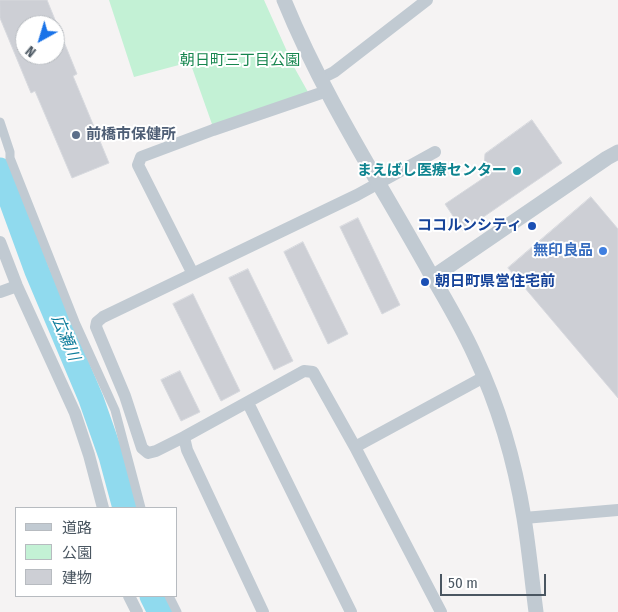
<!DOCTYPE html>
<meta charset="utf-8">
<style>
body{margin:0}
#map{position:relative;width:618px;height:612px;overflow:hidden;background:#f5f3f3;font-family:"Fira Sans Condensed","Noto Sans JP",sans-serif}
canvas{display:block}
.legend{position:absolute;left:15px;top:507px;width:162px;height:90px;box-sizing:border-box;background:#fff;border:1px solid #b7bbc0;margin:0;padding:6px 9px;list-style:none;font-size:15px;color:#4a5661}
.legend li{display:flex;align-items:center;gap:10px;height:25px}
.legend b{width:25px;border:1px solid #b7bbc0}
.north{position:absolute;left:15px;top:15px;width:50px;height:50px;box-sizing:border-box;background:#fff;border:1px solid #b7bbc0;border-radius:50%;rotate:219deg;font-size:14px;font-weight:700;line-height:20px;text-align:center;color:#4a5661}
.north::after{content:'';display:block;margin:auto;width:18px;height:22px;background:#1a73e8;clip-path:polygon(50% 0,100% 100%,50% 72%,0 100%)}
.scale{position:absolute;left:440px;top:574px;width:106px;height:22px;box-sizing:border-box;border:2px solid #4a5661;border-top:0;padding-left:6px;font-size:15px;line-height:18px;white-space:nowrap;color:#4a5661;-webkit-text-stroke:4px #fff;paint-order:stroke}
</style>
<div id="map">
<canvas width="618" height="612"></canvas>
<ul class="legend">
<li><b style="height:6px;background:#c1cad2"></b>道路</li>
<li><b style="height:14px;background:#c3f1d5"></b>公園</li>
<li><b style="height:14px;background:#cdcfd5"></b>建物</li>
</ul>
<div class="north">N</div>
<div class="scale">50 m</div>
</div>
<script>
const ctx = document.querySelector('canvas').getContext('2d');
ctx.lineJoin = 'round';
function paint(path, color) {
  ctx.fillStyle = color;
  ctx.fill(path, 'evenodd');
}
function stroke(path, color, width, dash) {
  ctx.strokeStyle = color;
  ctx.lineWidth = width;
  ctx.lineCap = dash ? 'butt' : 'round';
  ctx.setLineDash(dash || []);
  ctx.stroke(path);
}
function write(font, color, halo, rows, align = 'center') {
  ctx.font = font + ' "Fira Sans Condensed","Noto Sans JP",sans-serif';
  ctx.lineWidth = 4;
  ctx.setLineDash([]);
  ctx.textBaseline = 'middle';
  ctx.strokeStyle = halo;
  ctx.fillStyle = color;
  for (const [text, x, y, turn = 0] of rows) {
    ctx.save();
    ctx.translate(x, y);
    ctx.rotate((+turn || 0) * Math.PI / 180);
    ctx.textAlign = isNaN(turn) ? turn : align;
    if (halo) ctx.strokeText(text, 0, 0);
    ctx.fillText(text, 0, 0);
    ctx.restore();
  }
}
const green = new Path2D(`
 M109,0h155l30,67 14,25 -95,35 -23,-65 -56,15z`);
const river = new Path2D(`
 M0,170l37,101 54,128 20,57 14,52
 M152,596l8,16`);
const building = new Path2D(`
 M0,0h47l30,74 -4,2 36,87 -37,15 -37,-87 -4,2 -31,-75zM25,25h30v30h-30z
 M532,120l30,43 -99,68 -18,-27 40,-27 -1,-11 1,-12z
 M591,197l27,32v169l-110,-130z
 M358,218l42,87 -18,9 -42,-87z
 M303,242l45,92 -20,10 -44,-92z
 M248,269l45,92 -19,9 -45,-92z
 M193,294l47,97 -19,10 -48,-97z
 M180,371l20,41 -19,9 -20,-41z`);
const pedestrian = new Path2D(`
 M0,122l10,30v6l65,164 40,88 26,98
 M169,596l8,16`);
const minor = new Path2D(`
 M320,79l14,-7 93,-72
 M435,152l-78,43 -254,122 -6,5 -1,5 29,69 17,52 6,5 8,-2 28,-14 120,-66 9,1 42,75 86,165
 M0,242l17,44 58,127 14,42 14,53
 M193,274l-55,-109 3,-8 72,-27 114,-39
 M0,292l17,-6
 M248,403l103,209
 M184,437l3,13 76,162
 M355,447l129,-70
 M524,518l94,-8
 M129,596l8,16`);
const tertiary = new Path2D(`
 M284,0c39,96 96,183 146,273 16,27 32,54 45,83 24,51 40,107 49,162 5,31 8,63 12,94
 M433,277l174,-119 11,-6`);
const markers = [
 [76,135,5,"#5c6f8a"],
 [517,171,5,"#0f9aa8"],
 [532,226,5,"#1a4fb4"],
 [603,251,5,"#3f7fe0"],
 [425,282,5,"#1a4fb4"]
];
const parkNames = [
 ["朝日町三丁目公園",240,61]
];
const serviceNames = [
 ["前橋市保健所",86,135]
];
const cultureNames = [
 ["まえばし医療センター",507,171]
];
const transitNames = [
 ["ココルンシティ",522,226],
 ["朝日町県営住宅前",435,282,"left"]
];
const shopNames = [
 ["無印良品",593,251]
];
const waterNames = [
 ["広瀬川",65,338,67]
];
paint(green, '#c3f1d5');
stroke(river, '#90daee', 25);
paint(building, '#cdcfd5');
stroke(building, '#d7d9de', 1);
stroke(pedestrian, '#c1cad2', 9);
stroke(minor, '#c1cad2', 12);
stroke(tertiary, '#c1cad2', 15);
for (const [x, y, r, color] of markers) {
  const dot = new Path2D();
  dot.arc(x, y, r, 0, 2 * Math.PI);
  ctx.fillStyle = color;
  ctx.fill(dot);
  stroke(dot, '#fff', 2);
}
write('15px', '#17864f', '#fff', parkNames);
write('bold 15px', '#4e5e75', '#fff', serviceNames, 'left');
write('bold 15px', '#0d838f', '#fff', cultureNames, 'right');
write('bold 15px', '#164399', '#fff', transitNames, 'right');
write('bold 15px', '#366cbe', '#fff', shopNames, 'right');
write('italic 16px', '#0c7c9b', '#fff', waterNames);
</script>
